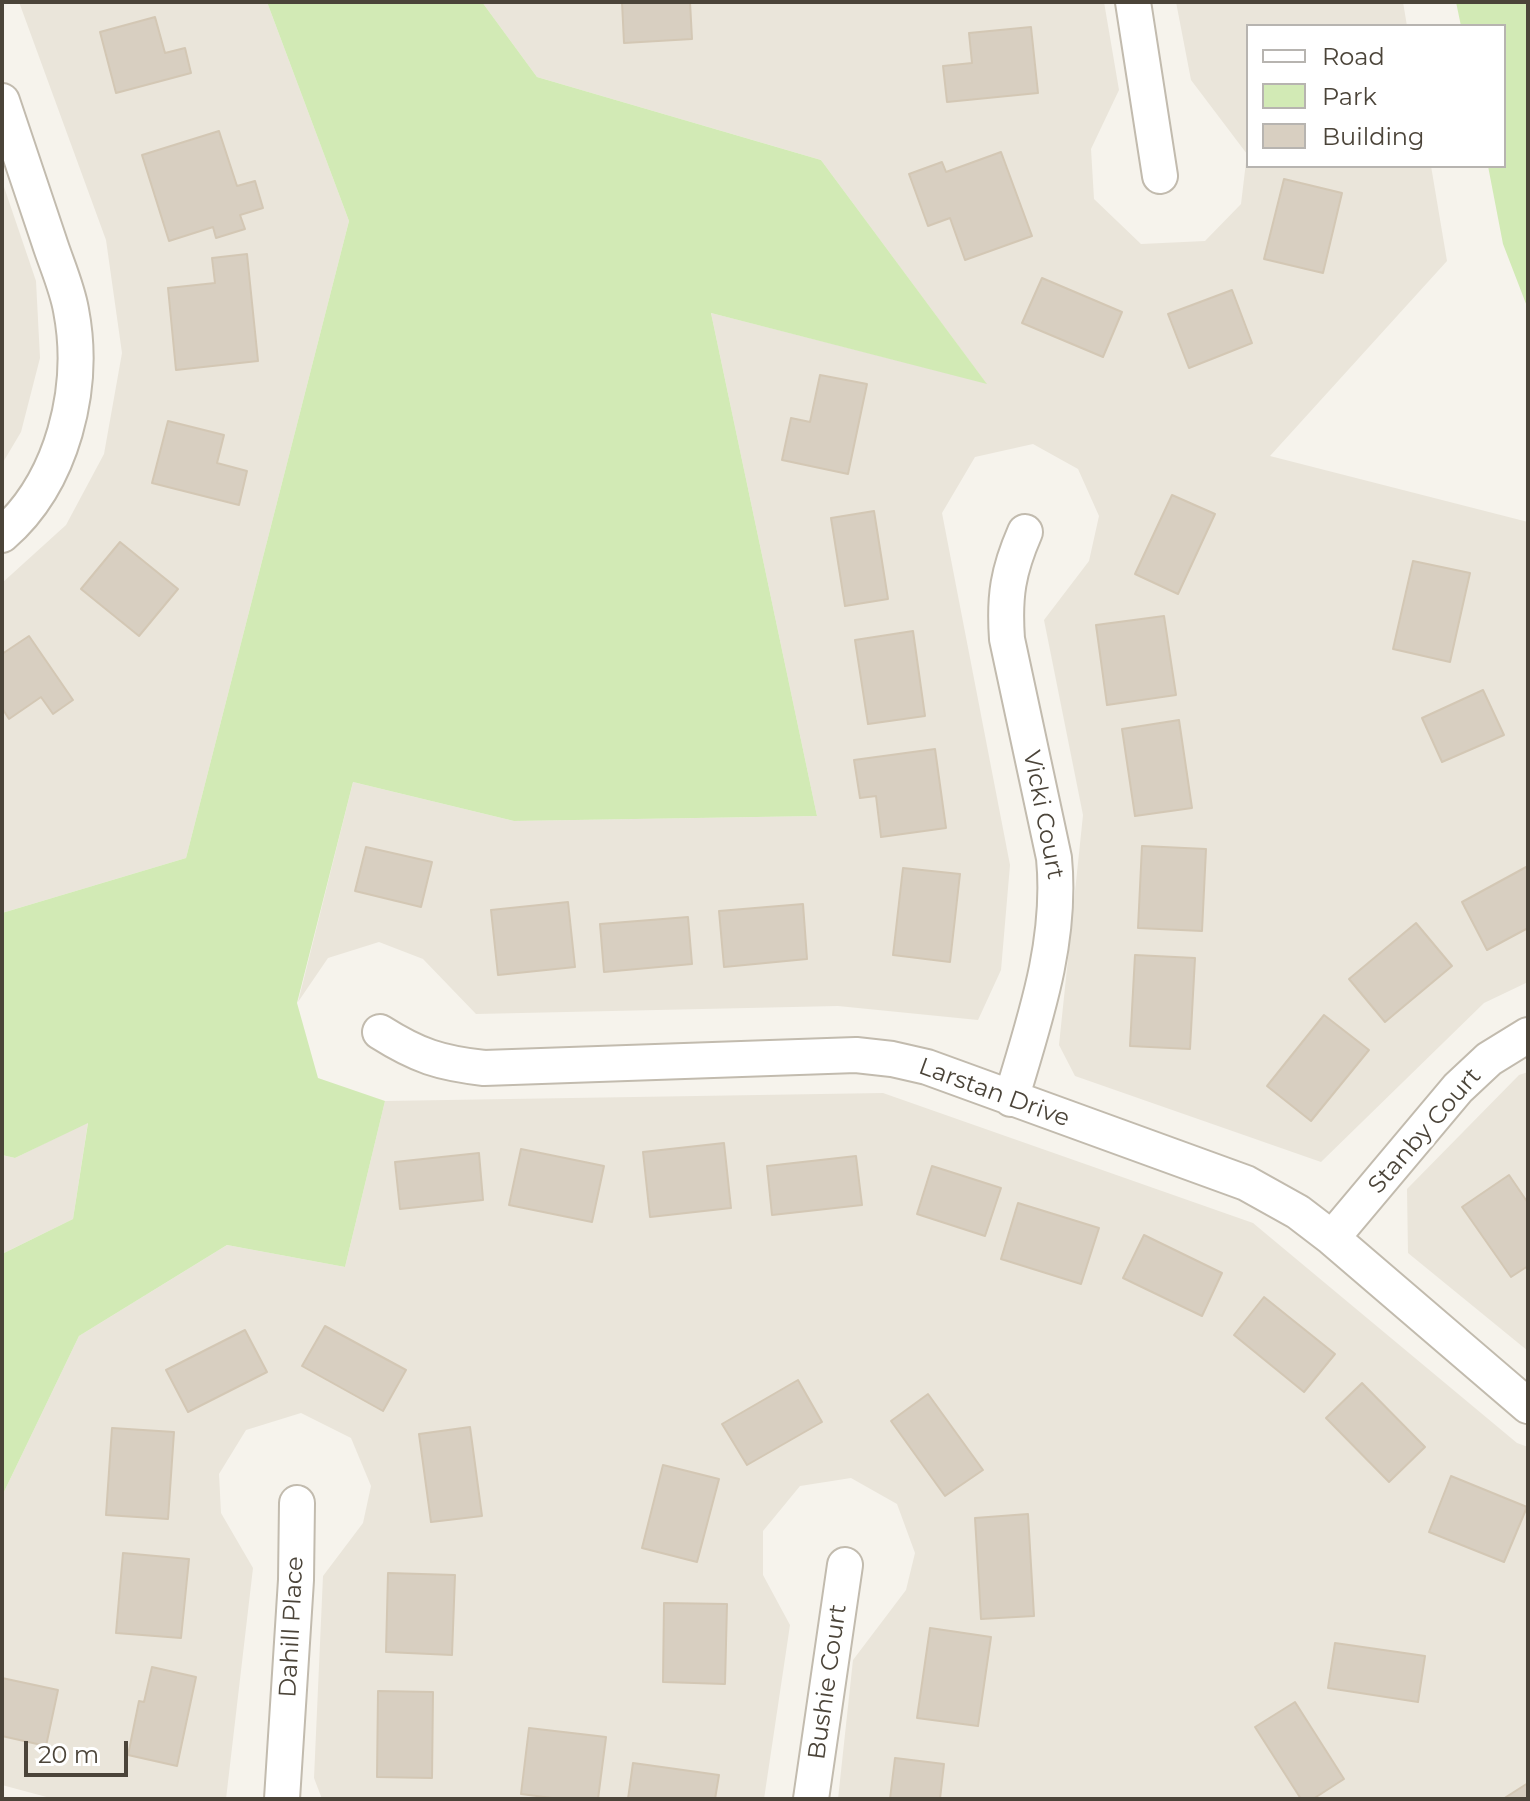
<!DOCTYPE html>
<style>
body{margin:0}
#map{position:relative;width:1530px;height:1801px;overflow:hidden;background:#f6f3ec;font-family:Montserrat,sans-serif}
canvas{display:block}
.frame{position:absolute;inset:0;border:4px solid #4b4439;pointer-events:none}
.legend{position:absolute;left:1246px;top:24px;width:260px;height:144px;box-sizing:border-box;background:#fff;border:2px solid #b7b4b0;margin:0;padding:10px 14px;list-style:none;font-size:24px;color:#4b4439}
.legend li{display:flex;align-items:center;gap:16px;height:40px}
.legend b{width:40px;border:2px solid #b7b4b0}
.scale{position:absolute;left:24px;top:1741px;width:104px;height:36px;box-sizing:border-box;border:4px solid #4b4439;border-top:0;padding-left:10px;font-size:24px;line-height:28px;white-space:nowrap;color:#4b4439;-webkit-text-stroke:6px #fff;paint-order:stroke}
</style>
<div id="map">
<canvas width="1530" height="1801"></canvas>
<div class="frame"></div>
<ul class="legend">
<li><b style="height:10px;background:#fff"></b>Road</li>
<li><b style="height:22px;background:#d2eab5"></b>Park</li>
<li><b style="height:22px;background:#d8cfc1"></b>Building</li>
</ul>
<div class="scale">20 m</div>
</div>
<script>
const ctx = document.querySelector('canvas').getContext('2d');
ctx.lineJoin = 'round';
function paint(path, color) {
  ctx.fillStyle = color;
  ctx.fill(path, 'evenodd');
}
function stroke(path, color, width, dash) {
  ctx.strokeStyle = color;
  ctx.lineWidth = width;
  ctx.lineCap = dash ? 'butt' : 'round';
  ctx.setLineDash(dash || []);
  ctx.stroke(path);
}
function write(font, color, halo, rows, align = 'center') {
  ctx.font = font + ' Montserrat,sans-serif';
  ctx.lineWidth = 7;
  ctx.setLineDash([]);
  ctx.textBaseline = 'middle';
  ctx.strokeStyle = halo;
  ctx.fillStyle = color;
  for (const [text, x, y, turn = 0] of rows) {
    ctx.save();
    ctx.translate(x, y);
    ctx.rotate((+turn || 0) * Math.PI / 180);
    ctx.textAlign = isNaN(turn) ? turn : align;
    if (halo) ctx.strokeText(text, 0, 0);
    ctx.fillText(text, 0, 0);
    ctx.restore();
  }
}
const residential = new Path2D(`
 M19,2h248l82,219 -163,637 -184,55v-330l64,-58 38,-71 18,-101 -16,-113z
 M482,2h622l15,88 -28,59 3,50 47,45 64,-3 36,-37 6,-50 -56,-74 -15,-78h227l4,24h-159v140h183l16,95 -177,195 258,66v460l-44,21 -163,159 -246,-86 -16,-31 24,-230 -39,-195 45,-59 10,-45 -21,-47 -45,-25 -58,13 -33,56 68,352 -9,105 -23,50 -140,-14 -362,8 -53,-55 -44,-17 -51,16 -30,44 55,-220 161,39 303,-5 -106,-503 275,70 -165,-223 -284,-83z
 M2,181l34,100 4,77 -19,74 -19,32z
 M1528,1072v279l-120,-98 -1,-64 112,-114z
 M883,1093l370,130 264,220 11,4v352h-690l15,-139 53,-70 9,-37 -18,-49 -46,-26 -51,8 -37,45v44l27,50 -26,174h-442l-8,-21 9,-202 40,-53 8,-37 -20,-48 -50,-25 -55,17 -27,44 2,39 32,55 -27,231h-172l-52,-14v-289l77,-160 148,-91 118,22 40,-166z
 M88,1122l-15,97 -71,35v-99l13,3z`);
const green = new Path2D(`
 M267,2h215l55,75 284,83 166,224 -276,-71 106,503 -303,5 -161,-39 -56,221 21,75 67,23 -40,166 -118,-22 -148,91 -77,160v-242l71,-35 15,-96 -73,35 -13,-3v-242l184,-55 163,-637z
 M1456,2h72v307l-25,-65 -15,-78h16v-140h-43z`);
const building = new Path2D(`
 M622,2h68l2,37 -68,4z
 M155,17l10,36 20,-5 6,25 -75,20 -16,-61z
 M1031,27l7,66 -91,9 -4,-36 29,-3 -3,-30z
 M219,131l18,55 18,-5 8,27 -23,7 5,14 -29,9 -3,-11 -44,14 -27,-86z
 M1001,152l31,84 -67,24 -15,-42 -22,8 -19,-52 33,-12 4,10z
 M1284,179l58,14 -19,80 -59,-14z
 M247,254l11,107 -82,9 -8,-82 47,-5 -3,-25z
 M1042,278l80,34 -19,45 -81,-34z
 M1232,290l20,53 -63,25 -21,-54z
 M820,375l47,9 -19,90 -66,-14 9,-42 19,4z
 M168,421l56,14 -7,28 30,8 -8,34 -87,-22z
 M1172,495l43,19 -37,80 -43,-20z
 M874,511l14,88 -43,7 -14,-88z
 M120,542l58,47 -39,47 -58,-47z
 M1413,561l57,12 -20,89 -57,-13z
 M1164,616l12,79 -69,10 -11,-80z
 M913,631l12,85 -57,8 -13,-84z
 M29,636l44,64 -20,14 -12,-17 -32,22 -7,-11v-54z
 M1483,690l21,45 -62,27 -20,-44z
 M1179,720l13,88 -57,8 -13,-87z
 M935,749l11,79 -65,9 -5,-41 -16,2 -6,-38z
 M1142,846l64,3 -4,82 -64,-3z
 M366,847l66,15 -11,45 -66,-16z
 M1528,866v62l-41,22 -25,-48z
 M903,868l57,6 -10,88 -57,-7z
 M568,902l7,65 -77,8 -7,-65z
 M803,904l4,55 -83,8 -5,-56z
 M688,917l4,47 -88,8 -4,-48z
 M1416,923l36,43 -67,56 -36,-43z
 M1135,955l60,3 -5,91 -60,-3z
 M1324,1015l45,35 -58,71 -44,-35z
 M724,1143l7,65 -81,9 -7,-65z
 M521,1149l83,17 -12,56 -83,-17z
 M479,1153l4,47 -83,9 -5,-47z
 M856,1156l6,49 -90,10 -5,-49z
 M932,1166l69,22 -16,48 -68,-22z
 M1509,1175l19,28v63l-17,11 -49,-70z
 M1018,1203l81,25 -18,56 -80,-25z
 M1144,1235l78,38 -20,43 -79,-38z
 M1264,1297l71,57 -31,38 -70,-57z
 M325,1326l81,44 -23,41 -81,-45z
 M245,1330l22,42 -79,40 -22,-42z
 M798,1380l24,42 -75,43 -25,-41z
 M1362,1383l63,64 -36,35 -63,-64z
 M928,1394l55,76 -38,26 -54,-75z
 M470,1427l12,89 -51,6 -12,-88z
 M112,1428l62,4 -6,87 -62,-4z
 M663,1465l56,14 -22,83 -55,-14z
 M1451,1476l76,31 -23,55 -75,-30z
 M1028,1514l6,102 -53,3 -6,-101z
 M123,1553l66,6 -8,79 -65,-5z
 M388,1573l67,2 -3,80 -66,-3z
 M664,1603l63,1 -2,80 -62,-2z
 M930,1628l61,9 -13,89 -61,-8z
 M1335,1643l90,13 -7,46 -90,-14z
 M152,1667l44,10 -19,89 -49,-11 11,-54 5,1z
 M2,1678l56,12 -12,56 -44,-10z
 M378,1691l55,1 -1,86 -55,-1z
 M1295,1702l49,77 -31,20h-12l-46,-72z
 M529,1728l77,9 -8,62h-38l-39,-5z
 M895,1758l49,6 -4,35h-50z
 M633,1763l86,12 -4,24h-87z
 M1528,1783v16h-25z`);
const minor = new Path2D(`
 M1133,2l27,174
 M2,101c16,47 31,93 47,140 7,22 18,46 22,69 15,78 -8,172 -69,225
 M380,1032c38,24 60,31 104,36l372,-13 36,4 35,8 319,116 52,29 34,26 196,168
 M1011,1099c24,-80 51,-158 43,-241l-47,-219c-3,-43 1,-68 18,-107
 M1332,1238l126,-150 31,-29 39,-24
 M282,1799l14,-219 1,-77
 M811,1799l34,-234`);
const streetNames = [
 ["Vicki Court",1043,815,79],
 ["Larstan Drive",994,1093,20],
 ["Stanby Court",1425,1131,-49],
 ["Dahill Place",292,1627,-87],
 ["Bushie Court",828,1682,-82]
];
paint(residential, '#eae5da');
paint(green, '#d2eab5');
paint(building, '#d8cfc1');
stroke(building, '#d3c7b4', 2);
stroke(minor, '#c2bbae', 38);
stroke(minor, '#fff', 34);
write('24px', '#4b4439', '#fff', streetNames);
</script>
